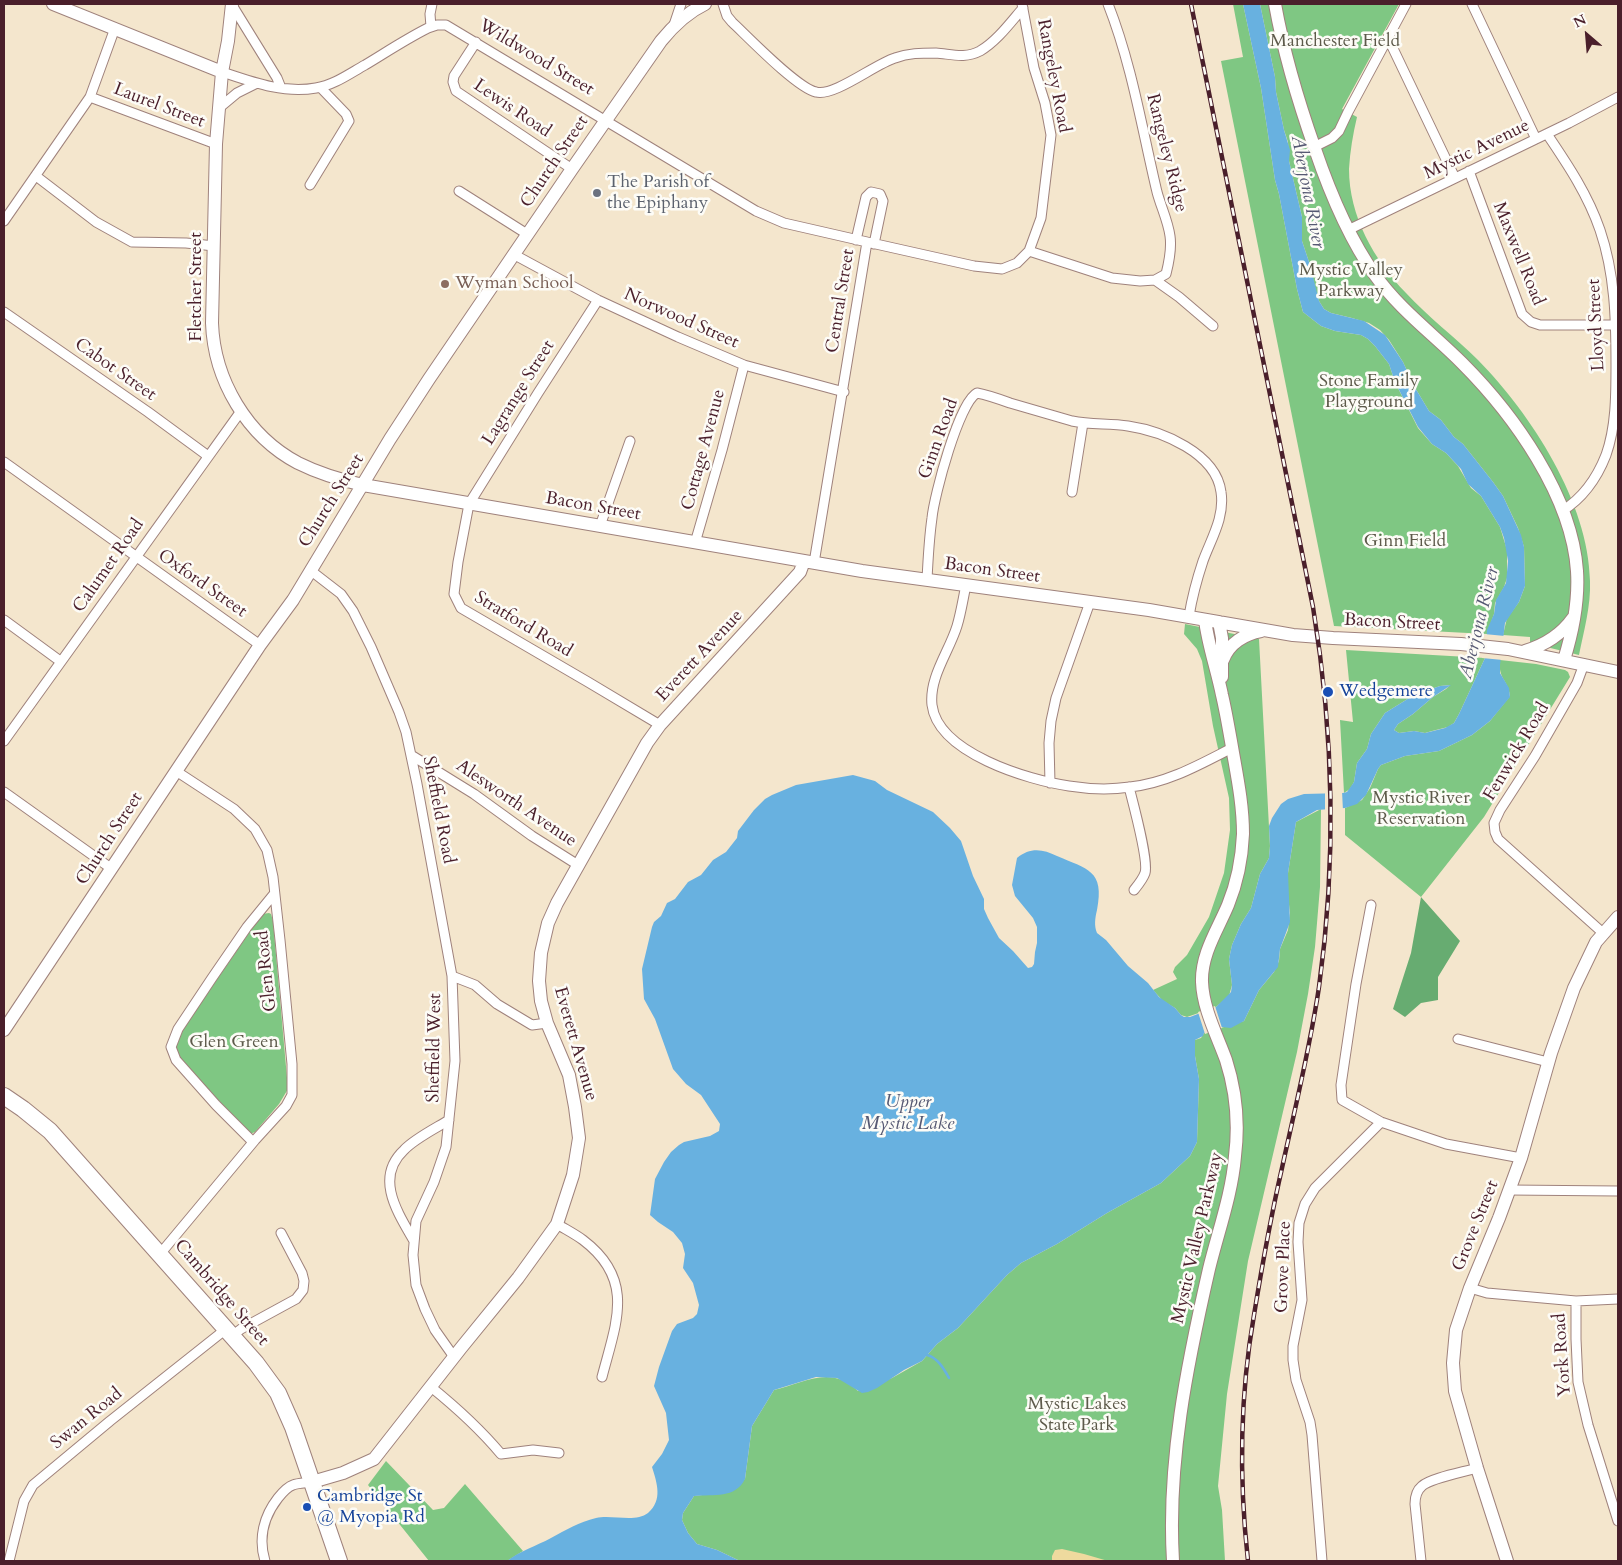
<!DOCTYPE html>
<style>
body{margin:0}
#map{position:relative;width:1622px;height:1565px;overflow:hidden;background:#f4e6cd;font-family:Cardo,serif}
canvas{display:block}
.frame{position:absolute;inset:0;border:5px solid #4a1f2b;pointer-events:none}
.north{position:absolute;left:1562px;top:10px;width:50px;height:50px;-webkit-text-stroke:4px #fdfcf7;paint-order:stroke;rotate:333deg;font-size:14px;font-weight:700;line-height:20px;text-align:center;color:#4a1f2b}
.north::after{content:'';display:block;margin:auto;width:18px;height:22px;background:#4a1f2b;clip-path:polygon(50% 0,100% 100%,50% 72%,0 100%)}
</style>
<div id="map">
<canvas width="1622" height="1565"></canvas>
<div class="frame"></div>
<div class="north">N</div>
</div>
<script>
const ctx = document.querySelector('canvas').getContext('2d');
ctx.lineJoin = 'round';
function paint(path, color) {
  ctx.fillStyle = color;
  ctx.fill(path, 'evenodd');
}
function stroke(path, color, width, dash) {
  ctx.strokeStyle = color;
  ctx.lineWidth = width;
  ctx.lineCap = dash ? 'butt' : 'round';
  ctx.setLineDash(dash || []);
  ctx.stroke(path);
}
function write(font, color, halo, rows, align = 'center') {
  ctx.font = font + ' Cardo,serif';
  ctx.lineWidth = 5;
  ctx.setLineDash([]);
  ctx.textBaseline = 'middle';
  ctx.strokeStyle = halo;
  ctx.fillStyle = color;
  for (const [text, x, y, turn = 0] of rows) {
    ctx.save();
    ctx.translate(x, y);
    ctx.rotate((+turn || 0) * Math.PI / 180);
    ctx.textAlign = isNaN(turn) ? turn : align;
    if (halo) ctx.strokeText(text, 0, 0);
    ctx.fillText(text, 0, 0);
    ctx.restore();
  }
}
const green = new Path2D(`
 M1233,4h10l18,84 14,92 4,14 18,95 6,23 18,14 14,5 26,4 7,4 7,7 14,18 6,18 23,46 14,16 14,9 12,13 13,22 10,8 19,31 7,23v28l-3,9 -9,16 -1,11 -7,20 -153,-8 -113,-565 22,-4z
 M1260,4h139l-57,105 15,8c-4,17 -7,34 -8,52 0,47 25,91 57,124 22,24 49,44 72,67 53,54 111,143 112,221 1,25 -6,49 -11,74l-49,-12v-6l-27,-2 4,-17 12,-16 6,-16 -1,-39 -6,-19 -15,-32 -10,-14 -30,-38 -9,-7 -13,-17 -12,-9 -15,-25 -11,-24 -14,-22 -9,-10 -11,-7 -17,-5 -21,-5 -7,-4 -5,-8 -3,-8 -6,-28 -8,-24v-24l-13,-56 -1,-19 -4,-12 -8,-38 -1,-15z
 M1185,624l74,15 11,207 -1,12 -9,16 -9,34 -10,16 -9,21 -3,14 3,26 -3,11 -13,11 -29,10 -6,-2 -6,-7 -12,-7 -10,-11 24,-11 -4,-7 2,-5 12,-12 22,-38 15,-44 6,-43 -1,-32 -16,-72 -11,-65 -5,-12 -13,-15z
 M1346,650l139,8 -26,56 -5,9 -6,4 -16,4 -7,2 -11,-2 -15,2 -5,-3 4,-6 15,-10 20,-17 13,-8 4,-4 -10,1 -26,9 -29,18 -14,21 -4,15 -10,14 -3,19 -4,7 -6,4 -4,-73 13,2z
 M1500,660l36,4 29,6 3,2 2,5 -86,140 -63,80 -76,-62v-27l17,-8 8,-12 8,-19 3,-4 24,-9 34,-5 33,-16 18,-14 20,-25c-2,-17 -12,-16 -10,-36z
 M1321,809l-1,78 -5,60 -7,47 -11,58 -49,209 -21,133 -9,92 4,24 3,51h-485l-23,-11 -20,-6 -9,-11 -6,-13 1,-7 11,-17 17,-2 34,-15 7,-53 22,-36c30,-7 57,-26 84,1l34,-13 30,-17 15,-17 21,-16 49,-53 14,-12 36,-19 50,-31 54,-30 29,-27 7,-14 2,-63 -4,-23v-16l6,-2 3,-5 40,-12 15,-31 15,-18 5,-11 1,-12 8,-19 2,-17 -3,-25 1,-15 8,-51z
 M269,913l2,1 2,7 15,168 -9,15 -24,28 -5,2 -3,-1 -67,-75 -5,-12 3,-10 84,-122z
 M386,1461l47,49 11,-2 21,-24 58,67 -16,10h-78l-61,-76z`);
const forest = new Path2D(`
 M1421,897l39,44 -22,36v23l-17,3 -16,14 -12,-8 18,-56z`);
const sand = new Path2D(`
 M1062,1549l22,5 24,7h-56v-5l3,-6z`);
const water = new Path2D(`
 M1243,4h17l15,73 1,15 8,38 6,20 -1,11 13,56v24l8,24 9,36 5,8 7,4 33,8 21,14 18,27 11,24 15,25 12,9 13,17 9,7 30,38 10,14 18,39 3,12 1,39 -6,16 -14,21 -5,42v8l9,15 1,9 -20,24 -18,14 -33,16 -34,5 -24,9 -3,4 -12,26 -9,9 -12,4 -28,2 -21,12 -8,51 2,49 -10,27 -2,18 -19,23 -15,31 -13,7 -9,-1 -18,6 -1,3 -8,4v16l4,23 -2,63 -7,14 -29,27 -54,30 -50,31 -36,19 -14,12 -49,53 -21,16 -15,17 -18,9 -27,18 -9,4 -6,1 -25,-15 -21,-1 -42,13 -22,36 -7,53c-10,20 -31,15 -51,17l-11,17 -1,7 6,13 9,11 20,6 23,11h-233c13,-10 29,-15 44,-23 15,-8 28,-16 45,-20 15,-4 39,5 52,-5 15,-13 9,-30 4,-46l10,-13 7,-14 -3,-27 -12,-27 5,-19 13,-36 5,-7 16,-6 4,-4 2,-9 -6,-22 -10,-15 2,-14 -3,-11 -9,-11 -15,-10 -8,-7 5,-36 9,-17 7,-10 8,-7 5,-3 26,-6 9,-5 1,-7 -19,-29 -15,-11 -13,-15 -18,-50 -11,-20 -2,-30 10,-42 2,-5 7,-6 6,-13 8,-4 13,-17 13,-7 12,-15 13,-8 11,-14 1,-7 16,-21 11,-11 7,-4 24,-10 57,-10 22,6 12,9 46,22 17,16 11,13 12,35 11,23v10l4,9 11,20 14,13 15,17 4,-1 2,-3 1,-12 2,-9v-16l-4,-9 -18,-22 -3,-11 5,-27c13,-11 26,-9 40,-2 30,13 48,14 40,54 -2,8 -3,16 0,23l9,7 22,26 20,17 11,14 16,11 6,7 3,2h6l26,-10 15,-15 1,-7 -3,-26 3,-14 9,-21 10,-16 9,-34 9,-16 1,-12 -1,-20 3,-8 9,-14 7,-5 16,-5 39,-1 4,-1 7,-10 3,-19 10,-14 4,-15 14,-21 29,-18 26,-9 11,-1 -18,12 -20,17 -15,10 -4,6 5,3 15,-2 11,2 20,-5 9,-5 5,-9 26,-56 2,-28 7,-16 2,-14 10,-17 2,-22 -4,-23 -4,-11 -19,-31 -13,-12 -7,-15 -15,-16 -14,-9 -14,-17 -23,-45 -6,-18 -14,-18 -7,-7 -7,-4 -26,-4 -14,-5 -18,-14 -6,-23 -18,-95 -4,-14 -14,-92z`);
const pier = new Path2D(`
 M1484,634l21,2 -2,24 -21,-2z
 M1342,791l1,20h-18v-19z
 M1215,1006l7,22 -17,6 -7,-22z`);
const stream = new Path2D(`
 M927,1355c11,3 17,14 22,23`);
const street = new Path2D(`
 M723,4l4,12 5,6c16,15 65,66 84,70 18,5 59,-28 79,-34 13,-5 26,-5 41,-5 15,1 29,6 44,-2 17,-10 30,-28 43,-43
 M1108,4c24,61 34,125 49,188 4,15 11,29 13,44 2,13 -1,26 -4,38l-11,6
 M1472,4l64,135
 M232,5l45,73 4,10
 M674,25l7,-21
 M431,27l-1,-13 2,-10
 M1388,38l67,140
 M476,42l-22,34 -1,6 3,9 116,78
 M222,72c30,10 62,22 94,16 18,-3 33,-14 49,-23 20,-12 41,-26 63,-37l9,-3h9l310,186 28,12 83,19c-17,107 -35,214 -53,321
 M90,97l126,47
 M219,108l18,-15 20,-10
 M1547,134c21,31 41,61 53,96 15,44 16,89 16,135 0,30 0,62 -10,90 -9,23 -23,43 -44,56
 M1314,147l18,-9 7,-7 9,-19 58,-108
 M1469,171l53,143 9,8 9,3h76
 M36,176l60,46 36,20 54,1 28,3
 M310,185l39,-64 -3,-7 -26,-27
 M459,191l68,43
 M4,221l86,-124 25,-69
 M1348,230l221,-107 49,-26
 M856,240l10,-43 5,-5 9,2 3,7 -9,43
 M867,242l107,24 28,3 15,-6 12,-12 12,-33 10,-83 -6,-32 -11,-35 -12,-64
 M1029,251l83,27 28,3 15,-1 24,17 34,29
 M513,254l85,46 80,37 66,28 100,27
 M598,300l-60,93 -69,111 -11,58 -4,32 7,14 127,74 72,43
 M4,312l144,100 60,44
 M4,462l256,183
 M1072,492l11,-69
 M600,526l30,-85
 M695,543l27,-93 22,-85
 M310,570l31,24 12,17 18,36 28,65 7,20 11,52 35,192 23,9 22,19 35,21 15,-2
 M927,580c1,-21 2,-41 5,-62 2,-22 27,-116 45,-125 11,2 22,6 33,10 21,6 41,12 62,18 19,4 37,2 56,5 34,5 88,27 93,66 4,25 -10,47 -18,69 -6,18 -11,37 -14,55
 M966,585c-3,14 -5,28 -9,41 -8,26 -28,51 -25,79 6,48 96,75 137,81 19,3 41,4 61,1 37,-4 69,-22 102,-39
 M4,620l56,41
 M1584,664l-7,19 -42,73 -35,54 -6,13 1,9 3,7 105,94
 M4,741l237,-330
 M411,755l63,39 58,42 46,29
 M1050,783l-1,-40 2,-22 5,-23 34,-96
 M1129,787c4,16 20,74 16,86 -2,6 -7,12 -11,17
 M4,792l108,77
 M1371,905l-15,79 -15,101 1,15 39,22 65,22 75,14
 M452,976l3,85 -9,86 -12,35 -18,39 -3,34 3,30 9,24 10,21 19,27
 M1458,1039l90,23
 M253,1142l-37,-37 -40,-45 -5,-13 7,-18 34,-51 35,-51 27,-33
 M1509,1190l109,1
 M557,1224c8,5 18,10 26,16 53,40 33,83 19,137
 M414,1241c-16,-28 -40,-63 -10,-91 10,-11 32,-22 45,-30
 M160,1254l95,-114 31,-34 6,-11v-31l-12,-124 -7,-63 -6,-27 -12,-21 -21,-20 -58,-38
 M1470,1288l17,5 89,8 42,-2
 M1576,1301v38l2,43 10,43 30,96
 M232,1336l9,-7 55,-30 7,-9 1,-9 -2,-8 -21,-40
 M431,1387c26,21 49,42 70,67l32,-4 26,3
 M9,1561l15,-60 9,-16 77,-64 116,-92
 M265,1561c-7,-23 -1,-45 13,-63 4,-5 9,-11 15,-13 5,-2 13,-2 19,-3
 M1322,1561l-10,-126 -2,-13 -14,-42 -3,-20v-14l9,-46 -4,-58 1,-19 6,-19 10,-16 66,-66
 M1421,1561l-6,-57c0,-7 1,-13 7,-18 9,-8 42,-14 55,-18`);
const secondary = new Path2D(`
 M53,4l169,68
 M232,4l-4,37 -6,31 -6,72 -4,179c2,57 35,113 86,140 20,10 43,17 65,22l499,86 287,39 144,25 40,3 128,6 47,5 110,23
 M1275,4c9,50 23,97 40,145 15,44 33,88 60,126 24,34 58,59 87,88 52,52 110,133 115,208 2,31 -4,60 -13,89
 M1219,622l3,16v39
 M1525,651c20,-6 36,-16 48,-33
 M1223,660c6,-17 22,-26 38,-29
 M4,1030l256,-385 33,-45 97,-161 39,-60 143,-210 89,-128c13,-16 27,-29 44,-37
 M312,1482l31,-9 31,-14 87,-111 57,-70 39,-54 16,-49 6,-37 -4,-31 -6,-32 -22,-52 -6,-22 -2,-20 2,-28 7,-30 9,-20 90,-160 13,-18 140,-153 4,-11
 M1173,1561c-6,-98 14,-196 36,-292 9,-37 23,-75 26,-113 4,-32 1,-65 -9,-96 -9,-25 -23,-51 -24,-78 -1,-28 16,-53 26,-77 9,-22 14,-48 15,-71 0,-30 -6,-58 -11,-87 -3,-17 -6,-35 -10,-52 -5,-25 -14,-50 -17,-75
 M1507,1561l-30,-93 -22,-77 -2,-28 3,-33 14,-42 29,-70 22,-60 30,-105 23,-65 22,-46 22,-25`);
const highway = new Path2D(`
 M4,1096l19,13 27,22 206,232 22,30 15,34 46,134`);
const rail = new Path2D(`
 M1191,4l122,603c21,128 24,251 6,380 -9,61 -24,121 -37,181 -11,48 -20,98 -28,147 -14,80 -15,165 -6,246`);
const markers = [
 [597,193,5,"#6b7280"],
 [445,284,5,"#8d6e63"],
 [1328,692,6,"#1a4fb4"],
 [307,1507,5,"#1a4fb4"]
];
const parkNames = [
 ["Manchester Field",1335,42],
 ["Mystic Valley",1351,271],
 ["Parkway",1351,292],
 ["Stone Family",1369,382],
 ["Playground",1369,403],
 ["Ginn Field",1405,542],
 ["Mystic River",1421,799],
 ["Reservation",1421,820],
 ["Glen Green",234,1043],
 ["Mystic Lakes",1077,1405],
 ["State Park",1077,1426]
];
const streetNames = [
 ["Wildwood Street",536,58,31],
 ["Rangeley Road",1053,76,79],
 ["Laurel Street",159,106,21],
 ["Lewis Road",512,109,34],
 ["Mystic Avenue",1477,150,-26],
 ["Rangeley Ridge",1166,153,76],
 ["Church Street",555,162,-56],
 ["Maxwell Road",1518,254,68],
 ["Fletcher Street",197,287,-90],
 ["Central Street",841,301,-81],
 ["Norwood Street",681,319,24],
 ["Lloyd Street",1597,325,-93],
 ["Cabot Street",115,370,35],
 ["Lagrange Street",519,393,-58],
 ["Ginn Road",939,439,-70],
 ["Cottage Avenue",704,450,-75],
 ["Church Street",332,501,-58],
 ["Bacon Street",593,507,10],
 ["Calumet Road",109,566,-55],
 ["Bacon Street",992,571,8],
 ["Oxford Street",202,584,35],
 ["Bacon Street",1392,623,3],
 ["Stratford Road",523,625,31],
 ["Everett Avenue",700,656,-47],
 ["Fenwick Road",1517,752,-59],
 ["Alesworth Avenue",516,804,34],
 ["Sheffield Road",438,810,79],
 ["Church Street",110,839,-57],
 ["Glen Road",267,971,-96],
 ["Everett Avenue",575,1044,74],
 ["Sheffield West",435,1048,-89],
 ["Grove Street",1476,1226,-68],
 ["Mystic Valley Parkway",1198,1238,-77],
 ["Grove Place",1284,1267,-88],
 ["Cambridge Street",221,1293,49],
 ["York Road",1563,1355,-94],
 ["Swan Road",87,1419,-39]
];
const worshipNames = [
 ["The Parish of",607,183],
 ["the Epiphany",607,204]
];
const educationNames = [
 ["Wyman School",455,284]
];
const transitNames = [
 ["Wedgemere",1339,692],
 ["Cambridge St",317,1497],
 ["@ Myopia Rd",317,1518]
];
const waterNames = [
 ["Aberjona River",1307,192,79],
 ["Aberjona River",1480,623,-76],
 ["Upper",908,1103],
 ["Mystic Lake",908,1125]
];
paint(green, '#7fc783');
paint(forest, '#67ac71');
paint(sand, '#eeda9e');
paint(water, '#68b1e0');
paint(pier, '#f4e6cd');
stroke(stream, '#68b1e0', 2.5);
stroke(street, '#9f827c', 11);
stroke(secondary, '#9f827c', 14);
stroke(highway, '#9f827c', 18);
stroke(street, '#fff', 9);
stroke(secondary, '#fff', 12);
stroke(highway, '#fff', 16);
stroke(rail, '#4a1f2b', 4.5);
stroke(rail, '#fdfcf7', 2.5, [8]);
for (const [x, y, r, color] of markers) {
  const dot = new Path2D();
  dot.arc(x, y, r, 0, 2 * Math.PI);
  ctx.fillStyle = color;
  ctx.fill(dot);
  stroke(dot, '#fdfcf7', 2);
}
write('18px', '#5d5a4a', '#fdfcf7', parkNames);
write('18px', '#4a1f2b', '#fdfcf7', streetNames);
write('18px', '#5b616d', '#fdfcf7', worshipNames, 'left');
write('18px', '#785e54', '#fdfcf7', educationNames, 'left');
write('18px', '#164399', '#fdfcf7', transitNames, 'left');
write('italic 19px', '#565973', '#fdfcf7', waterNames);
</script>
